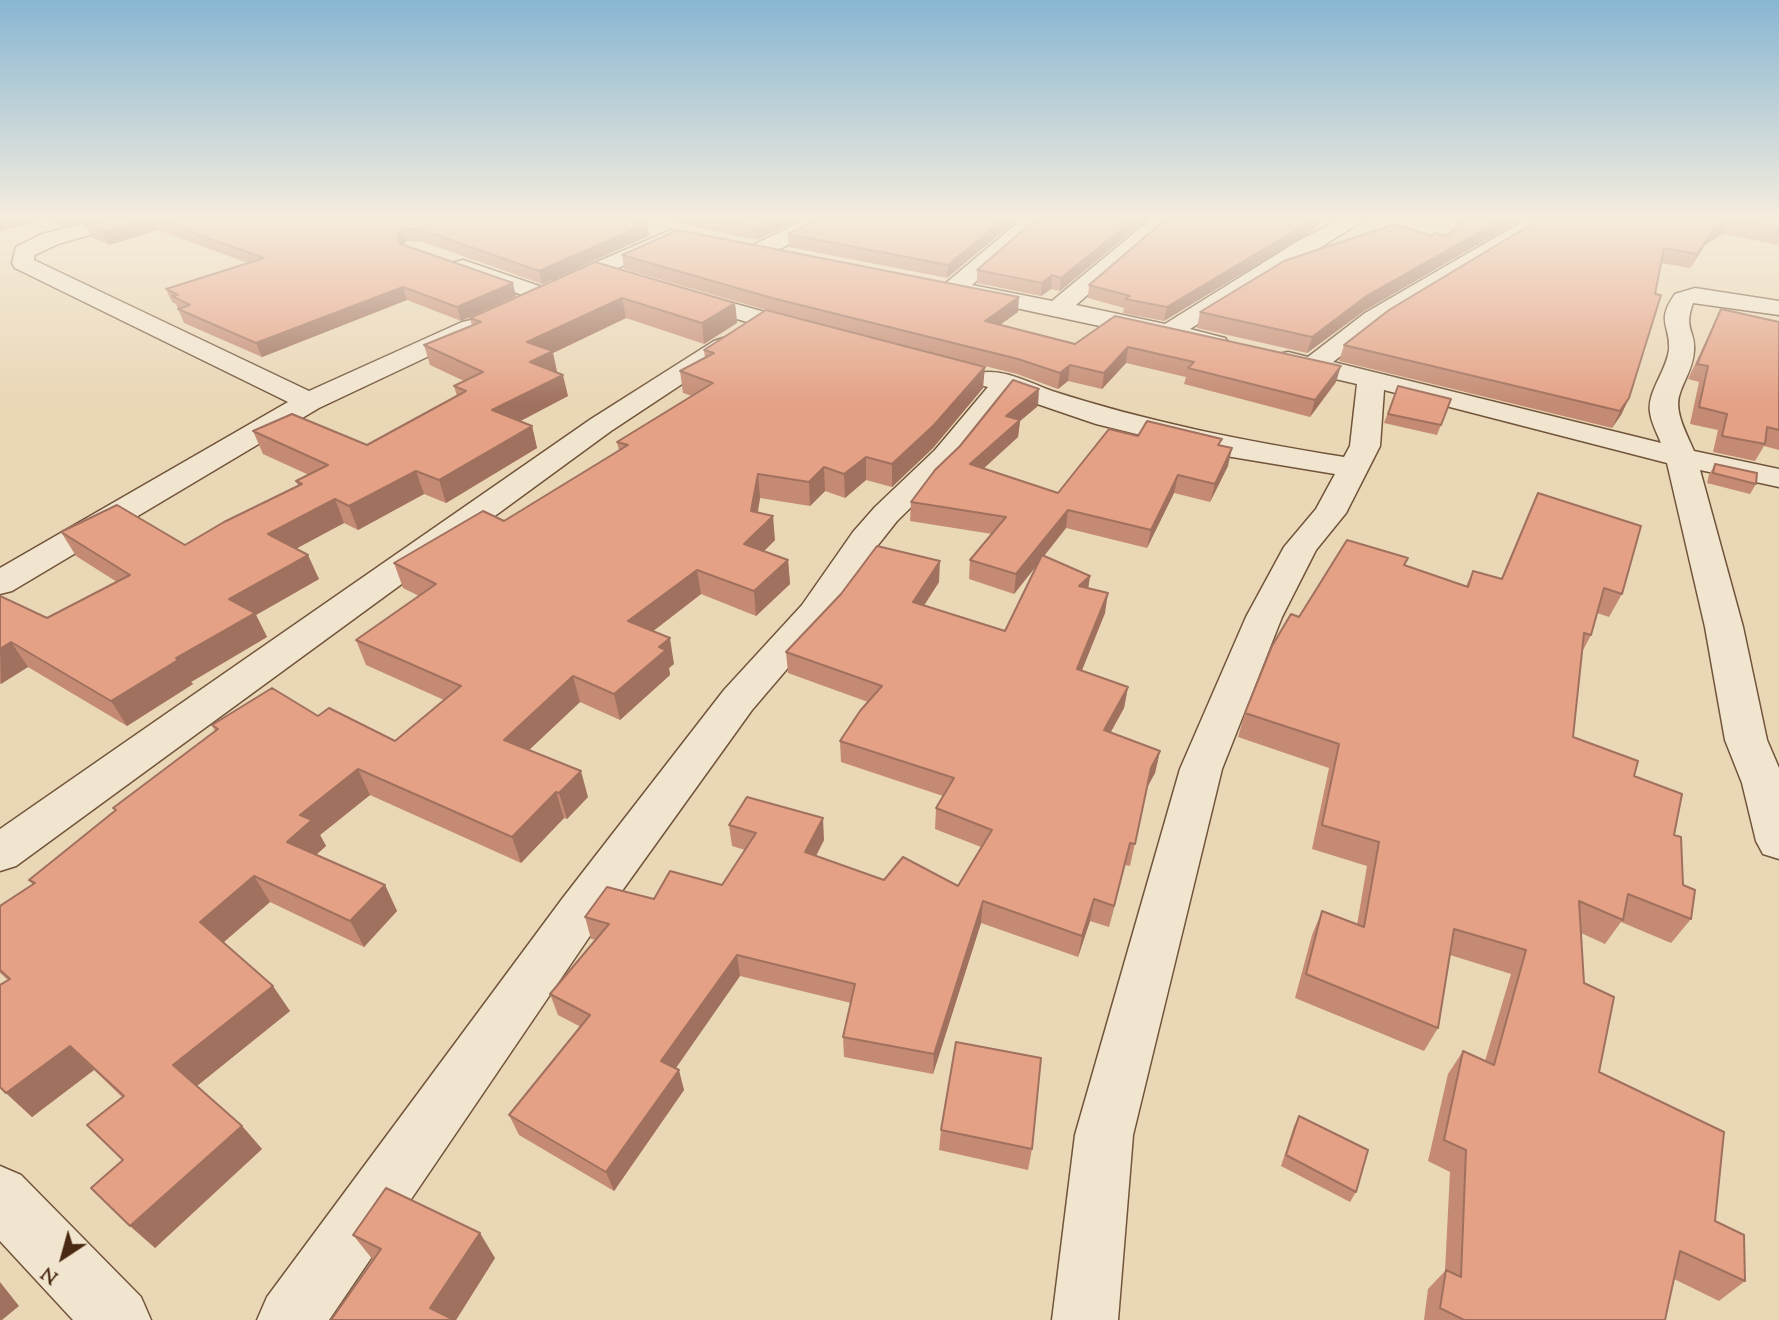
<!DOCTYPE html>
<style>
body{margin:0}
#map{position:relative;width:1779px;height:1320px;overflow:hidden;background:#ead7b6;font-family:"Sorts Mill Goudy",serif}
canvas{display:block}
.north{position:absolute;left:28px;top:1222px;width:70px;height:70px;-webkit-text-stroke:5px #f1e5d0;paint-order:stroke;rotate:216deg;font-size:19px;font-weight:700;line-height:28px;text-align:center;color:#492911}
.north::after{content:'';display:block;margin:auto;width:24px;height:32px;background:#492911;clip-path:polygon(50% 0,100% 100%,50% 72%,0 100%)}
</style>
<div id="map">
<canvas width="1779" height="1320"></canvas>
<div class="north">N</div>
</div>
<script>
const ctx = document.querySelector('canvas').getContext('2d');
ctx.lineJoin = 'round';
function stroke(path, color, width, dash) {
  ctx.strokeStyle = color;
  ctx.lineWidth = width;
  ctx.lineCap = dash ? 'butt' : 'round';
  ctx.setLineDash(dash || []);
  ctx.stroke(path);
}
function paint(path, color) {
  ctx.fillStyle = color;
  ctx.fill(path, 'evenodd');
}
const minor = new Path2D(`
 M100,219h34l-3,4 -73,21 -23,11 -1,5 275,131 153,-69 9,-2 9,2 3,5 -3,5 -161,76 -307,183 -12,3v-26l288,-166 -273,-134 -3,-5 4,-16 26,-13z
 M806,219h26l-3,4 -60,32h-16l-3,-5 3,-5z
 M1022,219h23l-73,66 80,16 99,-82h23l-98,86 89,19 133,-83 42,-22h26l-176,110 35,9 4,5 -4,5 -9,3 -270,-58 -4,-5 4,-5z
 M1527,219h25l-169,104 -50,39 328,81c-4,-10 -10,-21 -11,-31 -3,-20 16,-40 19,-62 2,-24 -14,-28 6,-56l20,-6 84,13v14l-86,-12c-10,28 3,27 1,48 -1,17 -9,27 -14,42 -7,18 7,41 14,58l85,18v18l-79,-17 43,157 24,113 12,28v91l-16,-5 -7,-13 -14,-58 -17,-43 -20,-113 -38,-164 -283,-73 -4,56 -34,67 -30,37 -34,67 -60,152 -89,366 -15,185h-66l23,-185 105,-366 66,-152 38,-70 32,-38 19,-35 -109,-18 -130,-32 -85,-29 -54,67 -60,59 -19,24 -50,76 -76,89 -156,217 -267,393h-72l10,-23 295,-398 162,-209 78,-85 51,-73 22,-25 60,-57 53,-63 -8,-2 -3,-6 3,-6c23,-5 50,10 72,18 96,31 192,50 292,66l6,-11 7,-62 -78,-18 -4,-6 4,-6 9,-2 20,5 57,-44z
 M671,230l7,2 4,4 -4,4 -109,51h-16l-4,-5 4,-5z
 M463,260l85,29 4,5 -4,5 -8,2 -85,-29 -3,-5 3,-5z
 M686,290l129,36 4,5 -4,5 -9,3 -128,-37 -4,-5 4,-5z
 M723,338l9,3 4,5 -4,5 -121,80 -595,435 -16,5v-42l591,-410 123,-78z
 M0,1166l21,9 120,122 10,23h-78l-73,-79z`);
const wall = new Path2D(`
 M0,219h89l-27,7 -17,-7z
 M105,219h528l16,17 -107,48 -119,-42 -17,-1 -3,3 113,52 -55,25 -54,-21 -145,57 -78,-34 -8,-19 -4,-2 -6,-13 82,-26 -90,-33 -49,15 -18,-8 -6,-12z
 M659,219h141l-43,21z
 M1018,219l-71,59 -158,-31 -1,-13z
 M1036,219h111l-87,72 -9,-2 -10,7 -64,-13v-13z
 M1522,219l-158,92 -57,42 -110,-25 3,-16 232,-76h15z
 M1540,219h239v26l-56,-11 -18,11 -15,23 -29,-5 -32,135 -8,17 -9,13 -273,-67 5,-16z
 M1314,230l-150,91 -41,-8 1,-5 -36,-10 1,-13z
 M622,255l396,57 -18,13 75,19 40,-28 221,66 -26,35 -126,-33 2,-7 -60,-14 -24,26 -34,-8 -10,8 -41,-15 -145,-36 111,50 -50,60 -41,39 -26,-7 -21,18 -20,-7 -15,15 -50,-8 -2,15 17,27 -11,11 24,9 2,24 -34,32 -55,-22 -48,37 21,33 -5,4 1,7 -50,45 -40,-18 -51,48 59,47 -21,22 -3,-1 -43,45 -151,-68 -50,40 6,11 -10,9 69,30 12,26 -33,36 -94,-45 -46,40 66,69 -93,75 45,40 20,23 -107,99 -32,-88 -1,-63 -28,-27 -62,47 -26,-24 2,-113 -8,-7v-67l33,-21 -4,-5 86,-69 -2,-3 102,-77 -3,-6 106,-9 77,25 49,-41 -78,-35 -10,-25 63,-44 -16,-8 -9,-25 110,-42 115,-70 -2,-9 75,-46 -9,-3 -3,-22 25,-13 -1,-8 62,-40 -142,-41z
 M595,262l140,41 2,20 -33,21 -78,-26 -73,35 4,19 11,24 -48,25 12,5 5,22 -91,55 -22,-9 -66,36 -14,-7 -48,25 23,31 -63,36 11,22 -76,45 2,2 -66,42 -99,-59 -28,17v-88l47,22 70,-36 -41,-26 -15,-24 124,13 113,-59 -2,-5 13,-6 -46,-21 -10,-23 114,14 90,-49 -3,-10 10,-5 -34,-16 -6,-20 48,-19 -2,-8z
 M1721,309l58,13v128l-15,-4 -9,15 -42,-9 5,-22 -28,-6 9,-42 -11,-3z
 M1398,386l53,13 -14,36 -53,-12z
 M1038,406l-18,15 -2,16 -35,31 75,25 80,-57 83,9 7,21 -18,36 -36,-9 -27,55 -81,-20 -22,28 46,20 -2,12 17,25 -23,57 46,17 -4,21 -14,25 50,18 -5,22 -8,15 -17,78 -5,-1 -16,62 -19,-6 -12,36 -97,-34 -48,151 -89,-17 -1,-20 8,-34 -111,-27 -65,92 9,22 -70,101 -95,-56 -10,-20 72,-88 -23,-12 -8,-21 46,-54 -5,-1 -6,-22 69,-18 68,-14 23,-35 -13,-4 -3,-21 95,15 -8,16 68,24 74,6 23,-39 -46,-18 1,-21 7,-12 -102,-34 -1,-21 28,-39 -80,-29 -2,-21 153,-70 -15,24 81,25 33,-67 -24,30 -45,-15 1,-19 22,-26 -82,-13 1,-19z
 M1715,464l41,20 -6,10 -43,-11 2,-8z
 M1538,493l84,101 -13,23 -12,-4 -6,22 -9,17 -9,85 61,39 40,59 17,84 -20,24 -50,-21 -16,22 -24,-11 3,50 15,89 116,149 30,60 -26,20 -45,-22 -9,41h-241l4,-31 17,-18 5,-99 -22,-11 20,-87 15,-23 22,10 26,-87 -61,-19 -12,73 -14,23 -129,-53 17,-63 10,-24 35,14 10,-59 -55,-17 17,-81 -91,-31 7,-24 54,-96 106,-52 61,21 7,-15 28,8z
 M1299,1116l57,76 -6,10 -69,-36 13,-40z
 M941,1130l91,19 -4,21 -89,-20z
 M353,1235l142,23 -39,62h-125l42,-60z`);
const shadedWall = new Path2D(`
 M0,219h45l-45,12z
 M59,219h30l-27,7z
 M148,219h5l5,11 -49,15 -6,-13z
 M774,219h26l-43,21 -1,-12z
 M1004,219h14l-71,59 1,-13z
 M1134,219h13l-87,72 1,-13z
 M1314,219h11l-11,11 -150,91 3,-14z
 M1503,219h19l-158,92 -57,42 5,-16 56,-42z
 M1730,220l-7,14 -18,11 -15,23 7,-14 15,-23z
 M648,223l1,13 -107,48 -3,-13z
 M402,229l4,12 -5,7 -4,-13z
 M1052,275l-1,14 -10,7 1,-13z
 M513,283l3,13 -55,25 -4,-14z
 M403,287l4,13 -145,57 -6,-14z
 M1019,297l-1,15 -34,24 1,-15z
 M622,298l4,20 -73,35 4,19 -22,11 -8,-41z
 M735,303l2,20 -33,21 -2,-21z
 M1128,347l-2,16 -24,26 2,-16z
 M1070,365l-2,16 -10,8 2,-16z
 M1341,366l-5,16 -26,35 5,-17z
 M985,367l-2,21 -50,60 -41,39v-23z
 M563,375l5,21 -70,37 -6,-23z
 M1039,389l-1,17 -18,15 -2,16 -49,45 1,-18 36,-48z
 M1629,398l-8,17 -9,13 8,-17z
 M532,426l5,22 -91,55 -7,-23z
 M1232,448l-4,18 -18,36 5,-18z
 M866,457v23l-21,18 -1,-24z
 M824,467l1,24 -15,15 -1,-24z
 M416,471l8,23 -66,36 -9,-24z
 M758,474l2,24 -7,37 -2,-24z
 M1178,475l-4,18 -27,55 4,-18z
 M335,499l9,24 -65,35 -11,-24z
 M1068,510l-2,18 -52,66 2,-20z
 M773,516l2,24 -28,28 -3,-24z
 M308,555l11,24 -63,36 11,22 -76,45 2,2 -66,42 -16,-25 65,-43 53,-59z
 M788,560l2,24 -34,32 -2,-25z
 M940,561l-1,21 -27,41 1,-21z
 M697,570l4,24 -67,52 -6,-25z
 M1090,576l-3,20 -8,-10z
 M1108,593l-3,20 -31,77 3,-21z
 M670,638l4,26 -5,4 1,7 -50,45 -6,-26 45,-47z
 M11,642l17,25 -27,17 -1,-35z
 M573,676l7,26 -68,64 -8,-26z
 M1128,687l-4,21 -24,44 4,-22z
 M1160,751l-5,22 -9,16 5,-21z
 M358,769l12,26 -50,40 6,11 -24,21 -15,-25 13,-27z
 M581,771l7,26 -21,22 -8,-26z
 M556,792l8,26 -43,45 -9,-26z
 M823,818l1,22 -17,33 -2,-21z
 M1130,843l-5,22 -16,62 5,-21z
 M254,876l16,26 -52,45 -18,-25z
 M385,885l12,26 -33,36 -14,-26z
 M1094,899l-4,22 -12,36 4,-21z
 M983,901l-2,22 -48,151 1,-20z
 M737,955l3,21 -73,105 -6,-20z
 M273,986l17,25 -97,78 -20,-24z
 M70,1046l24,24 -62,47 -26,-24z
 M679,1070l5,20 -70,101 -8,-19z
 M242,1126l20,23 -107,99 -25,-22z
 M480,1233l15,25 -39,62h-17l-9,-12z
 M0,1282l19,24 -17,14h-2z`);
const building = new Path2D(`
 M105,219h43l-45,13 -18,-7z
 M155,219h478l15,4 -109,48 -120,-42h-17l-5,6 4,9 112,39 -56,24 -54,-20 -147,56 -78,-34 12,-4 -18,-9 6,-1 -12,-6 98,-31z
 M715,219h59l-18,9z
 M818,219h186l-56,46 -160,-31z
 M1036,219h98l-73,59 -9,-3 -10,8 -65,-13z
 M1166,219h148l-147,88 -42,-8 5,-3 -41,-11z
 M1464,219h39l-135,76 -56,42 -112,-25 84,-51 111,-37 37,12 3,-3 12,3z
 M1540,219h239v10l-49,-9 -18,11 -15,23 -33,-6 -9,46 6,1 -32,103 -9,13 -276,-66 45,-35z
 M678,230l341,67 -34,24 90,23 40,-28 226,50 -26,34 -127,-32 6,-6 -66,-15 -24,26 -34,-8 -10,8 -42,-14 -246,-61 -150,-43z
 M595,262l140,41 -33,20 -80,-25 -95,44 26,9 -23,11 33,13 -71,35 40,16 -93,54 -23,-9 -67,35 -14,-7 -67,35 40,21 -79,44 26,14 -79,45 2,2 -67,41 -100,-59 -11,7v-53l47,22 83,-43 -69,-43 56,-27 68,40 39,-23 78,-38 -6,-3 32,-16 -75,-34 39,-17 75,31 99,-54 -12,-5 29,-14 -59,-27 57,-23 -11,-4z
 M1721,309l58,13v108l-12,-3 -2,17 -43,-8 5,-22 -28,-7 9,-41 -11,-2z
 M766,310l219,57 -51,58 -42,39 -26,-7 -22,17 -20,-7 -15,15 -51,-8 -7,37 22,5 -29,28 44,16 -34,31 -57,-21 -69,51 42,17 -11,9 7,3 -52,44 -41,-18 -69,64 77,31 -22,22 -3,-1 -44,45 -154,-68 -58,46 12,5 -25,22 98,43 -35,36 -96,-45 -54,46 73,64 -100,79 69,61 -112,100 -39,-38 32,-28 -36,-35 37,-29 -54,-50 -64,47 -6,-6v-102l10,-6 -10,-9v-64l35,-23 -6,-3 87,-70 -3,-2 105,-79 -6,-4 60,-37 46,28 11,-8 66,33 66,-55 -105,-46 80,-56 -42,-21 89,-52 21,10 124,-76 -11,-3 96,-59 -33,-12 34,-18 -10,-3z
 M1013,380l26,9 -33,27 14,4 -50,44 88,29 51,-64 29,7 9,-15 75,18 -4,6 14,3 -17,36 -37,-9 -27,55 -83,-20 -52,64 -46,-14 36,-43 -95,-15 24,-32 25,-24z
 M1398,386l53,13 -10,26 -53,-11z
 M1715,464l42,9 -1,11 -43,-11z
 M1538,493l103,33 -19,68 -18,-6 -13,47 -7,-2 -11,104 65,24 -4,15 48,18 -8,41 7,2 2,48 12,5 -4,29 -63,-25 -5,26 -44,-19 5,82 30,14 -15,75 125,60 -9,89 29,14 1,46 -65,-30 -15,69h-201l-24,-12 6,-38 15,7 5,-127 -22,-10 19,-89 31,14 32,-115 -72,-21 -16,99 -132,-54 16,-63 42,16 15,-85 -57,-17 17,-81 -94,-31 27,-67 19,-32 8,3 48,-77 61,18 -4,7 64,22 5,-16 29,8z
 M877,546l63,15 -27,41 92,29 37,-76 48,21 -11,10 29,7 -31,76 51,18 -24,43 56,21 -9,17 -16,76 -5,-1 -16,63 -20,-7 -12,37 -99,-35 -49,153 -91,-17 12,-53 -118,-29 -76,106 18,9 -73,102 -97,-57 81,-100 -40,-21 59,-70 -24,-7 22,-30 47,12 16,-28 52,14 34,-52 -27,-8 18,-28 76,21 -18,34 79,28 19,-23 55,29 34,-56 -56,-22 18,-30 -114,-37 20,-30 22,-25 -96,-34 55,-58z
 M956,1042l85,16 -9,91 -91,-19z
 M1299,1116l69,34 -12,42 -70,-37z
 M386,1188l94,45 -50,75 24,12h-123l50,-71 -28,-14z`);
stroke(minor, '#71543a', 3);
paint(minor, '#f1e5d0');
paint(wall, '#c48a73');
paint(shadedWall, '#a0715e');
paint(building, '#e4a186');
stroke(building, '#a0715e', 2);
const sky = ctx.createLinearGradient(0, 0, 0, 404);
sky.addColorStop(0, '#88b6d2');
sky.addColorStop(0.54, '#f6edde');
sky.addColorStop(1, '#f6edde00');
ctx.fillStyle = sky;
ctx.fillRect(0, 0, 1779, 404);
</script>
